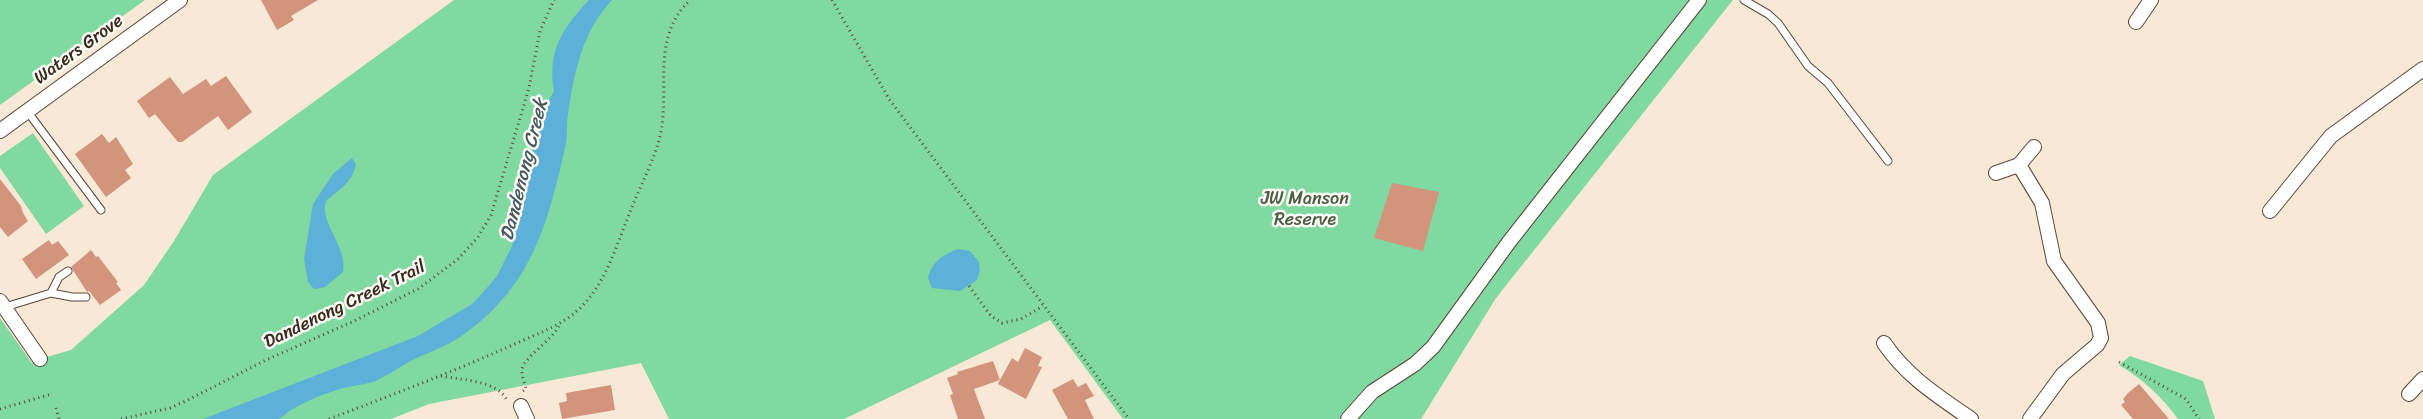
<!DOCTYPE html>
<style>
body{margin:0}
canvas{display:block;background:#f8e8d6}
</style>
<canvas width="2423" height="419"></canvas>
<script>
const ctx = document.querySelector('canvas').getContext('2d');
ctx.lineJoin = 'round';
function paint(path, color) {
  ctx.fillStyle = color;
  ctx.fill(path, 'evenodd');
}
function stroke(path, color, width, dash) {
  ctx.strokeStyle = color;
  ctx.lineWidth = width;
  ctx.lineCap = dash ? 'butt' : 'round';
  ctx.setLineDash(dash || []);
  ctx.stroke(path);
}
function write(font, color, halo, rows, align = 'center') {
  ctx.font = font + ' Sriracha,sans-serif';
  ctx.lineWidth = 5;
  ctx.setLineDash([]);
  ctx.textBaseline = 'middle';
  ctx.strokeStyle = halo;
  ctx.fillStyle = color;
  for (const [text, x, y, turn = 0] of rows) {
    ctx.save();
    ctx.translate(x, y);
    ctx.rotate((+turn || 0) * Math.PI / 180);
    ctx.textAlign = isNaN(turn) ? turn : align;
    if (halo) ctx.strokeText(text, 0, 0);
    ctx.fillText(text, 0, 0);
    ctx.restore();
  }
}
const green = new Path2D(`
 M0,0h145l-145,105z
 M454,0h1279l-237,298 -75,121h-298l-73,-99 -206,99h-175l-28,-56 -212,41 -38,15h-391v-101l32,45 8,-4 31,-9 73,-65 30,-44 39,-66z
 M33,133l51,73 -38,28 -46,-66v-12z
 M2130,356l73,25 12,38h-37c-16,-22 -35,-40 -59,-54z`);
const water = new Path2D(`
 M589,0h23c-30,31 -38,74 -44,114 -2,12 0,23 -3,34 -18,79 -34,140 -105,189 -16,11 -34,16 -51,25 -12,6 -23,15 -36,20 -11,3 -23,4 -33,7 -17,5 -34,12 -49,21 -4,2 -8,7 -12,9 -8,0 -63,0 -76,0l215,-83 54,-32 8,-8 17,-20 15,-30 11,-39 8,-57 8,-31 15,-28c-7,-40 8,-62 35,-91z
 M352,158l4,7 -4,11 -7,9 -19,16c-7,23 22,45 17,71l-18,15 -11,2 -6,-7 -4,-23 9,-55 20,-30z
 M958,249l12,2 9,11 1,8 -3,10 -17,11 -28,-3 -4,-10c4,-17 15,-23 30,-29z`);
const building = new Path2D(`
 M261,0h57l-27,16 3,4 -17,10z
 M226,76l26,36 -24,18 -10,-14 -36,26h-4l-23,-28 -6,4 -12,-17 33,-24 13,17 23,-15 5,7z
 M102,134l7,9 7,-6 17,27 -8,6 6,8 -25,19 -31,-43z
 M0,179l21,27 2,7 5,8 -20,16 -8,-10z
 M1392,183l47,9 -16,59 -49,-13z
 M49,240l3,5 6,-4 11,14 -33,24 -14,-20z
 M91,250l5,7 2,-1 20,26 -2,1 5,7 -21,15 -11,-14 -2,1 -16,-25z
 M1025,348l17,9 -4,9 4,1 -16,32 -28,-15 2,-4 -26,9 11,30h-27l-8,-24 3,-1 -6,-16 11,-4 -1,-2 36,-11 7,19 12,-22 6,4z
 M1073,379l5,8 8,-4 8,13 -9,4 9,19h-26l-16,-29z
 M2139,384l30,35h-36l-12,-14 4,-3 -2,-3 5,-6z
 M611,385l4,25 -53,9 -3,-16 8,-2 -1,-8z`);
const path = new Path2D(`
 M832,0l57,99 240,320
 M969,286l22,30 11,7 19,-4 22,-13
 M2119,362l67,37 13,20
 M441,376c21,4 55,4 66,24
 M523,391l3,-2c-1,-6 -5,-14 -4,-20 3,-13 31,-29 38,-45
 M56,408l3,11
 M0,409l52,-15
 M121,419l49,-11 16,-7 80,-41 86,-38 66,-33 40,-30 20,-22 13,-22 38,-127 11,-57 14,-31
 M329,419c60,-23 121,-46 179,-72 28,-13 58,-22 78,-45 23,-27 33,-64 46,-95 10,-25 27,-56 30,-82 6,-46 -9,-89 28,-125`);
const service = new Path2D(`
 M1744,0l24,14 10,9 30,43 20,17 60,78
 M27,111l74,99
 M51,293l8,-16 9,-6
 M5,307l46,-14 21,4h14`);
const minor = new Path2D(`
 M2136,22l15,-22
 M0,131l180,-131
 M2019,165l23,38 12,58 44,62 3,15 -4,7 -34,29 -33,45
 M1996,173l23,-8 15,-18
 M2270,211l61,-75 92,-67
 M0,301l40,58
 M1884,343c23,34 54,53 87,76
 M2409,394l14,-15
 M521,406l6,13
 M1348,419l24,-27 43,-28 18,-17 76,-105 190,-242`);
const streetNames = [
 ["Waters Grove",79,50,-36],
 ["Dandenong Creek Trail",345,305,-26]
];
const parkNames = [
 ["JW Manson",1305,199],
 ["Reserve",1305,220]
];
const waterNames = [
 ["Dandenong Creek",525,170,-76]
];
paint(green, '#7fd9a0');
paint(water, '#5db0d8');
paint(building, '#d2947c');
stroke(service, '#57463a', 9);
stroke(minor, '#57463a', 16);
stroke(path, '#57463a', 3, [1, 4]);
stroke(service, '#fff', 7);
stroke(minor, '#fff', 14);
write('18px', '#3b2a1e', '#fdfcf7', streetNames);
write('18px', '#4f5f45', '#fdfcf7', parkNames);
write('italic 19px', '#47595f', '#fdfcf7', waterNames);
</script>
